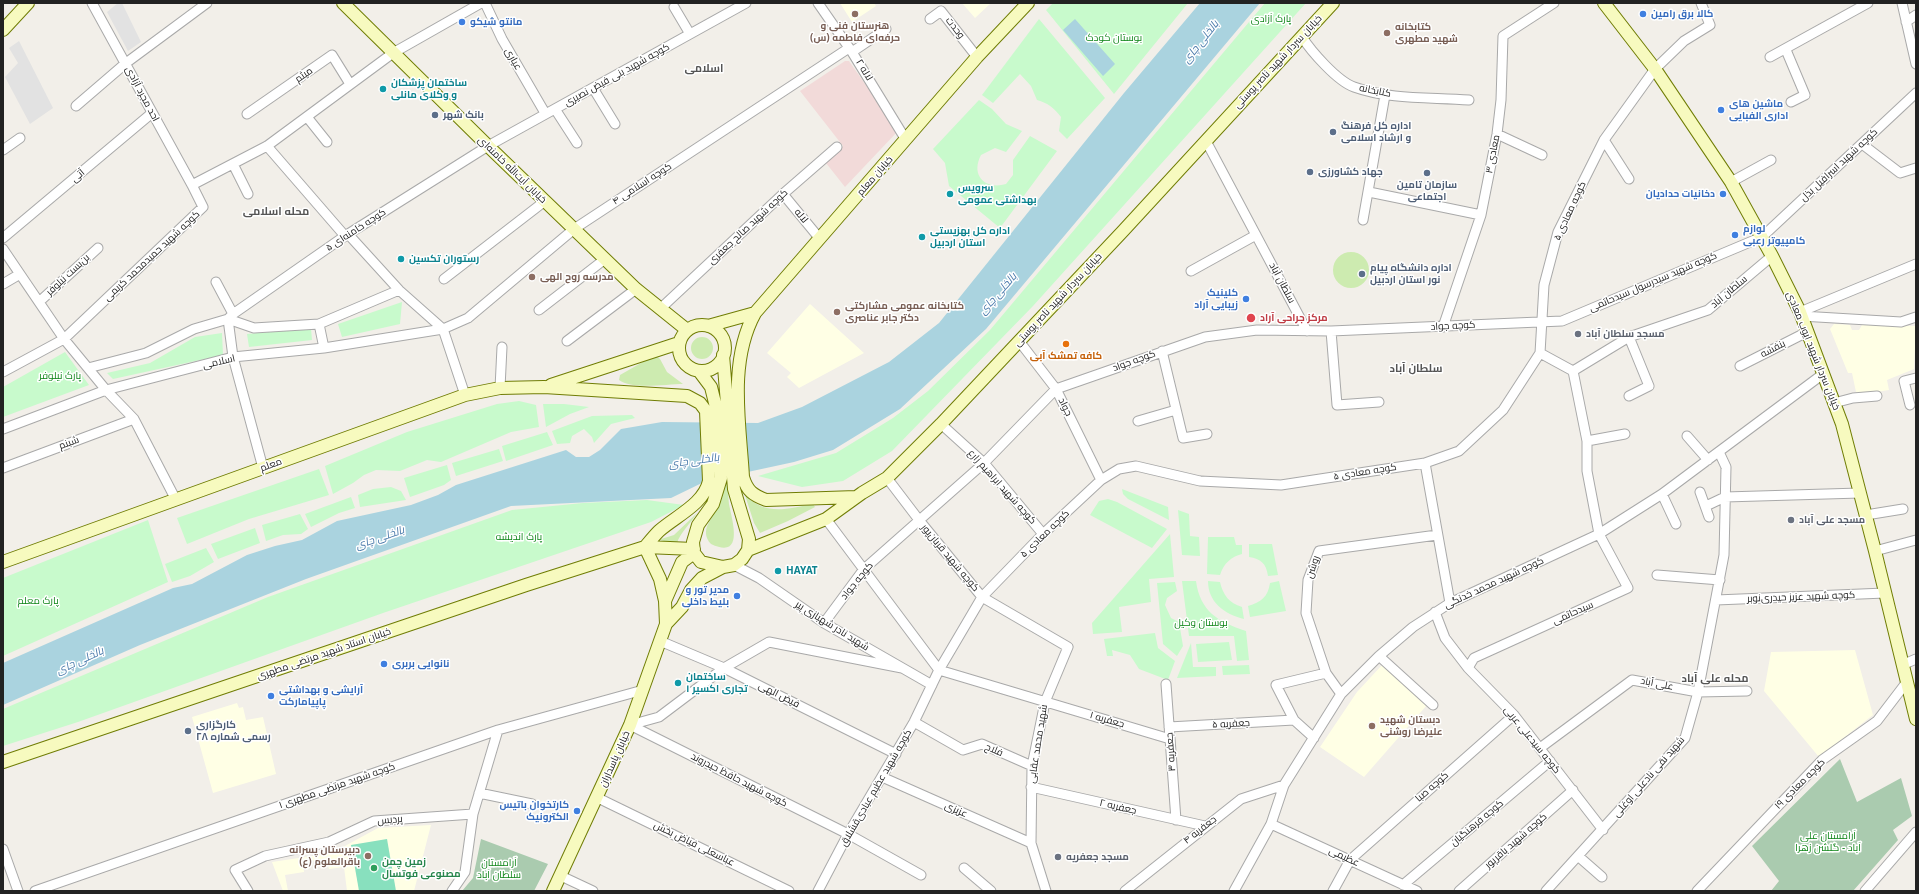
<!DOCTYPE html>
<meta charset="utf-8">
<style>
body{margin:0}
#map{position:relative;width:1919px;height:894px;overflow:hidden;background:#f2efe9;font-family:"Noto Sans",sans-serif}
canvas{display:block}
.frame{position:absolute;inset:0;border:4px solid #222;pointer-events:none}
</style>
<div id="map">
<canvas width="1919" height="894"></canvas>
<div class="frame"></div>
</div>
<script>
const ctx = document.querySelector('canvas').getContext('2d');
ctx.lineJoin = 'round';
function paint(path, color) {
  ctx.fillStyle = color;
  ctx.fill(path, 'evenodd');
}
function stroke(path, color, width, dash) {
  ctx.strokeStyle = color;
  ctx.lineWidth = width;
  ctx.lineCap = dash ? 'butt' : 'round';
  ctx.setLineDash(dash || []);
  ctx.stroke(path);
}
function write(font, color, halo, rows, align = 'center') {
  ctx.font = font + ' "Noto Sans",Cairo,sans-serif';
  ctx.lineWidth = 3;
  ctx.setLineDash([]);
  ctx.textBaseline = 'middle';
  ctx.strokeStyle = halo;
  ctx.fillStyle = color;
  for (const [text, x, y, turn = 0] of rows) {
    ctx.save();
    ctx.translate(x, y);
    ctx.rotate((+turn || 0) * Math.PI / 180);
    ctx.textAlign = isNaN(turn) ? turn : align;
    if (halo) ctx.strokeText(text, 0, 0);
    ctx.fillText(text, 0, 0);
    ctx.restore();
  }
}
const commercial = new Path2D(`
 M845,61h4l49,70 -53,56 -19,-24 17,-17 -43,-55z`);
const education = new Path2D(`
 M840,3h34l2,3 -24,16z
 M962,3h29l-16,15z
 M810,304l54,49 -65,35 -12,-11 4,-4 -24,-20z
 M1834,324l16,1 2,5h7l3,-5 54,1 -2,43 -27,11 2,10 -26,4 -7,-2 -4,-19h-4l-18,-44z
 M1855,650l18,65 -54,42 -55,-66 7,-39z
 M1383,664l44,41 -63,72 -44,-30 37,-55z
 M237,703l2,5 4,-1 3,13 17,-3 13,57 -63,19 -21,-76z
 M431,825l-17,66h-67l-3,-24 -15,2 -3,-10 -23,3 1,10 -19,3 3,16h-5l-11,-29 60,-9 46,-25z`);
const grass = new Path2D(`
 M1333 270a18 18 0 1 1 36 0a18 18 0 1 1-36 0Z
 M691 348a11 11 0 1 1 22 0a11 11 0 1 1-22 0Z
 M655,355l5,4 7,13 16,12c-16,0 -51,6 -64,-4l1,-5z
 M725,482h2c1,7 1,15 2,22 3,16 16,56 -18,40 -13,-14 3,-27 8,-40 3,-7 4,-15 6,-22z
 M745,495c21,21 41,14 68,9l2,3 -27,14 -28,12 -6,-10z
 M697,513c-6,10 -17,20 -20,30l-19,-3 16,-5z`);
const cemetery = new Path2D(`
 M1840,759l17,43 44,-24 11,38 -19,14 5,10 -45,51h-82l8,-10 -27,-35z
 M481,839l67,25 -14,27h-72l11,-13z`);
const park = new Path2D(`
 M1053,3h135l-74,91 -68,-84z
 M1265,3h41l-273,303 -141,145 -49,30 -41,6 -44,-11 78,-23 57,-35 35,-27 62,-61z
 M1039,19l66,79 -38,41 -8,-8 2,-14c-7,-9 -13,-14 -24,-17l-6,-14 -11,-12 -27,29 -11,-8z
 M979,100l13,9 14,15 16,7 -16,21 -11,-4 -14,7c-11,21 5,35 25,29l7,-9v-15l17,-24 27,15 -57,77 -51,-42 -4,-23 -12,-14z
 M402,302l-2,22 -58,13 -4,-13z
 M311,328l1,12 -63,7 -2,-13z
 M222,333l1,22 -110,24 -6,-6 43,-10 45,-26z
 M65,352l24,33 -86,32v-30z
 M519,401l17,4 3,22 -28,5 -70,30 -14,-2 -27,11 -24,-1 -12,5 -11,8 -20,11 -8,-28 82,-34 90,-28z
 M543,404h21l25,3 -19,7 -24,13z
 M632,415l3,3 -24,6 -17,19 -2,-6 -8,-8 -12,7 -2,7 -13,1 -5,-13 40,-15z
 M547,432l6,13 -47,16 -4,-15z
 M499,449l4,12 -47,15 -4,-13z
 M447,465l4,15 -7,5 -34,12 -6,-19z
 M319,469l10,26 -80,24 -62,25 -10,-26z
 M391,487l10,4 5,9 -46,7 -2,-12 15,-6z
 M1122,489l46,18 1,13 -41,-21 -5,-5z
 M351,497l4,11 -16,5 -28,14 -6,-13z
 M1108,499l9,3 50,27 -15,19 -62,-33 9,-14z
 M647,500l37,5 -33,17 -268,91 -305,109 -75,24v-37l265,-112 244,-87 71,-7z
 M1178,510l11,4 1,22 9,1 1,19 -18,-1z
 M300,514l8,15 -7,5 -18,1 -17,6 -4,-16z
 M148,520l20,62 -165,74v-78z
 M255,528l5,15 -42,16 -7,-15z
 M1170,534l4,43 -25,2 2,23 -32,5 3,25 -29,2 -1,-11z
 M1208,537h26l2,8h6v9c-11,3 -18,9 -22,21l-13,-1z
 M1249,544h23l6,31 -10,1c-2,-13 -7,-17 -19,-19z
 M206,548l8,14 -24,14 -18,6 -7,-18z
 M1182,581h14c4,30 22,41 50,50l3,29 -12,1 -3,-25h-45z
 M1208,581l12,1c3,13 9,21 22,25l2,12c-20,-5 -36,-17 -36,-38z
 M1279,581l7,30 -36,6 -2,-11c13,-4 20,-9 22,-23z
 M1175,582l2,9 -10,7 -2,7 6,13 8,4 4,24 -6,10 -14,-12 -6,-61z
 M1155,633l3,15 17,13 -7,19 -29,-11 -9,-14 -18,-5 1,6h-6l-3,-17z
 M1229,642l3,18 -34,2 -2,-18z
 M1191,643l2,24h23v9l-39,2z
 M1249,665l1,9 -27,1 -1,-9z`);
const pitch = new Path2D(`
 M387,839l9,52h-37l-8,-46z`);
const parking = new Path2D(`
 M118,3h4l19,39 -13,9 -21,-39z
 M19,41l34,67 -23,16 -25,-47 13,-14 -9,-15z`);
const water = new Path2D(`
 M1200,3h60l-274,326 -86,80 -67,41 -39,12 -88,19 -35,17 -160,8 -205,73 -166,66 -137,60v-42l170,-75 19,-4 55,-29 28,-9 27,-6 35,-19 74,-16 27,-10 18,-10 110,-35 10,7h13l11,-7 21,-21 41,-7 96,1 44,-16 87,-45 50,-39 185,-230z
 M1075,19l40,45 -12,12 -40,-46z`);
const minor = new Path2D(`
 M92,3l100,182
 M485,3l17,36 43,74
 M818,3l34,49 54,88
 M1902,3l14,61
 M674,7l16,27
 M930,19l11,-8 36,46
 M1906,22l10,-7
 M1302,37c9,14 35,44 52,50 36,13 77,10 115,13
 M1786,50l19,45 -14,7
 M852,52l34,-23
 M1770,57l98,-54
 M593,88l22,36
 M76,106l50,-43 81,-60
 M555,109l22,34
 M247,114l85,-59 18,29
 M307,117l20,25
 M1497,134l45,21
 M1604,140l25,39
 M1206,141l101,190
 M1862,144l38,29 16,-5
 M267,146l78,90
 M3,150l17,-12
 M233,164l15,30
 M1731,182l40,-22
 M1369,192l112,23
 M783,194l37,45
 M1363,220l22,-125
 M348,234l51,56 44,39 22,66
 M3,238l149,-125
 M3,249l61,90 42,51 28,29 42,81
 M1191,271l65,-36
 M444,279l101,-78
 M216,282l17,32
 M3,284l17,-10
 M39,302l59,-54
 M660,309l123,-115 54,-47
 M539,310l66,-51
 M1800,312l116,-48
 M1801,316l100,6 15,-5
 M228,319l5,-5 112,-78 143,-90 258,-143
 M228,319l5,38 30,111
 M319,324l5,24
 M1443,327l38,-112 16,-81 4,-34 2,-64 51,-33
 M1331,331l6,74 42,-3
 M1629,337l20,49 -20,10
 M567,341l69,-52
 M1019,341l37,48 45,91
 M1162,351l21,87 24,-4
 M1740,366l67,-34
 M88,368l58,-15 48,-24 34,-10 26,9 65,-4 80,-34
 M1573,371l56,-34 79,-27 64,-54
 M3,372l61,-33 139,-132 -11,-22 75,-39 126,-93 88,-50
 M500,388l2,-41
 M1834,403l19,-5 24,-2
 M1910,405l-6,-24 12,-3
 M1138,421l38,-11
 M941,424l43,39 59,71
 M3,429l103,-39 127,-33 91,-9 119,-19 25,-11 106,-89 275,-181
 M1687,436l21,24
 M1587,441l38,-7
 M1425,463l25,140
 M3,468l131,-49
 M887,478l32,42 63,77 86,50 -23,55 -13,64 -1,77 15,48
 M1700,492l9,25
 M1662,494l14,30
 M1706,506l19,-9 135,-4
 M1866,515l37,-6
 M826,519l113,151 231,69
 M1875,551l41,-11
 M734,565l25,13 65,45 108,62
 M1657,575l63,5
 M1716,600l169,-7
 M1435,612l10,26 23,30 46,47 89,115
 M824,623l40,-54 120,-106 72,-74 149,-52 52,-7 74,1 231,-10 200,-84 154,-144
 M660,641l64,27 172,86
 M1379,656l54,49
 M1902,665l14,-6
 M1468,668l6,-10 154,-70 -29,-54 -12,-63v-30l-14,-70 -33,-18
 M1166,684l10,136
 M1341,694l-15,-21 -20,-60 2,-33 11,-29 118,-16
 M914,722l49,28 19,-6 50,22
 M630,725l218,109 73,41
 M630,725l29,-8 65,-49 45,-26 133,26
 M1169,727l125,-7
 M1314,738l-20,-18 -18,-35 50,-12
 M1540,748l92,-68 66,12 49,-1
 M882,777l149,66
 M1031,787l174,39
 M479,793l53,11
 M598,798l191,93
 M473,814l25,-84
 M1271,824l146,67
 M3,849l15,42
 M1578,856l24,21
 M964,868l27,23
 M561,876l32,15
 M1403,885l147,-124
 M35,891l463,-161 145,-40
 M248,891l-13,-21 30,-14 64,-14 45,-21 99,-7 -8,58 -13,19
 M818,891l30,-57 66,-112 25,-52 43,-73 61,-63 58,-54 18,-11 17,-3 64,15 81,4 144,-22 34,-12 44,-41 37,-57 4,-68 14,-53 46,-92 51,-71 29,-28 26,-16 -9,-22
 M1125,891l116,-92 43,-14
 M1234,891l37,-67 13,-39 57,-91 38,-38 34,-29 37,-24 149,-69 63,-40 161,-120
 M1333,891l17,-31 164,-145
 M1459,891l114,-101
 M1546,891l139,-153 13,-46 26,-137 2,-88 -7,-15
 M1697,891l125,-131 55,-39 29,-38
 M1865,891l51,-59`);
const secondary = new Path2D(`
 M343,3l145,143 148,143 51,41
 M1604,3l51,66 76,113 41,74 28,56 42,112 33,127 41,168
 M3,30l25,-27
 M755,313c-27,49 -15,111 -12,164 4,14 10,18 23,23l90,-3
 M679 348a23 23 0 1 1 46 0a23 23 0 1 1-46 0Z
 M708,326l47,-13 222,-256 51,-54
 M699,371l12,16 6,24 4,67 -8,26 -15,21 -5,17 1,11 7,9 22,5 11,-2 8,-6 6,-9 1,-11 -15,-50 -11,-134
 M551,385l128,-42
 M645,547l15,32 5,22
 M748,550l78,-31 36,-26 25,-15 54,-54 182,-193 210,-228
 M3,562l462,-167 35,-7 44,-1 143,9 13,7 6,8 3,70c-5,23 -33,35 -50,50 -5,5 -9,10 -14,16
 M666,624l16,-17 9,-17 11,-12 21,-11
 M3,762l523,-177 119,-38 49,2
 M553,891l77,-166 36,-101 -1,-23 17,-39 12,-9`);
const markers = [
 [855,14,4,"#8d6e63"],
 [1643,14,4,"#3f7fe0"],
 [462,22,4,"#3f7fe0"],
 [1387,33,4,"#8d6e63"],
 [383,89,4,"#0f9aa8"],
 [1721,110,4,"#3f7fe0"],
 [435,115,4,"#5c6f8a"],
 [1333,132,4,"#5c6f8a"],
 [1310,172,4,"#5c6f8a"],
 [1427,173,4,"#5c6f8a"],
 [950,194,4,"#0f9aa8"],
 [1723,194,4,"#3f7fe0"],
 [1735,235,4,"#3f7fe0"],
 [922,237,4,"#0f9aa8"],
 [401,259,4,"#0f9aa8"],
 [1362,274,4,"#5c6f8a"],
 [532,277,4,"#8d6e63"],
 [1246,299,4,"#3f7fe0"],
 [837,312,4,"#8d6e63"],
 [1251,318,5,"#e0444e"],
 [1578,334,4,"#6b7280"],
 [1066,344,4,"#e8710a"],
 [1791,520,4,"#6b7280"],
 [778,571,4,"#0f9aa8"],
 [737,596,4,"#3f7fe0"],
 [384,664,4,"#3f7fe0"],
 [678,683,4,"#0f9aa8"],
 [271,696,4,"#3f7fe0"],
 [1372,726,4,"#8d6e63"],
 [188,731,4,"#5c6f8a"],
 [577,811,4,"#3f7fe0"],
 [368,856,4,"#8d6e63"],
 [1058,857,4,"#6b7280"],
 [374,868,4,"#2e9e5b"]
];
const shopNames = [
 ["کالا برق رامین",1651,14],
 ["مانتو شیکو",470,22],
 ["ماشین های",1729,104],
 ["اداری الفبایی",1729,116],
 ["دخانیات حدادیان",1715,194,"right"],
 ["لوازم",1743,229],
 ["کامپیوتر رعبی",1743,241],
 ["کلینیک",1238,293,"right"],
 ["زیبایی آراد",1238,305,"right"],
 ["مدیر تور و",729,590,"right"],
 ["بلیط داخلى",729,602,"right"],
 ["نانوایی بربری",392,664],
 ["آرایشی و بهداشتی",279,690],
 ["پاپیامارکت",279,702],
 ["کارتخوان باتیس",569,805,"right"],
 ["الکترونیک",569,817,"right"]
];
const parkNames = [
 ["پارک آزادی",1271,19],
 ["بوستان کودک",1114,38],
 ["پارک نیلوفر",60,376],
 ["پارک اندیشه",519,537],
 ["پارک معلم",38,601],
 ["بوستان وکیل",1201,623],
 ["آرامستان علی",1828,836],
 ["آباد - گلشن زهرا",1828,848],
 ["آرامستان",499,863],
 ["سلطان آباد",499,875]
];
const educationNames = [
 ["هنرستان فنی و",855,26,"center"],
 ["حرفه‌ای فاطمه (س)",855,38,"center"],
 ["کتابخانه",1395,27],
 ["شهید مطهری",1395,39],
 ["مدرسه روح الهی",540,277],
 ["کتابخانه عمومی مشارکتی",845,306],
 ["دکتر جابر عناصری",845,318],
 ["دبستان شهید",1380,720],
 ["علیرضا روشنی",1380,732],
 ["دبیرستان پسرانه",360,850,"right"],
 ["باقرالعلوم (ع)",360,862,"right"]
];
const streetNames = [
 ["وحدت",955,28,52],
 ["عیاری",513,59,60],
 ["خیابان سردار شهید ناصر پوستی",1278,62,-47],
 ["لاله ۲",864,70,59],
 ["میثم",304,75,-34],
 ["کوچه شهید بنی فیض نصیری",617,75,-29],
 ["کتابخانه",1375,91,11],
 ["احد مجرد آزادی",142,94,62],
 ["معادی ۳",1493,154,-79],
 ["کوچه شهید اسرافیل بذل",1839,165,-43],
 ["خیابان آیت‌الله خامنه‌ای",512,170,44],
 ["آتی",78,176,-40],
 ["خیابان معلم",875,176,-49],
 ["کوچه اسلامی ۴",642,184,-33],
 ["کوچه معادی ۵",1570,211,-65],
 ["لاله",801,216,50],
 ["کوچه شهید صالح جعفری",748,227,-43],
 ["کوچه خامنه‌ای ۵",356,230,-33],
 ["کوچه شهید حمیدمحمد کریمی",152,256,-43],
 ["بن‌بست نیلوفر",68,275,-43],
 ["کوچه شهید سیدرسول سیدحاتمی",1653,282,-23],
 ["سلطان آباد",1282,283,62],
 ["سلطان آباد",1729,292,-40],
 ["خیابان سردار شهید ناصر پوستی",1058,300,-47],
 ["کوچه جواد",1453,326,-3],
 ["بنفشه",1773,349,-27],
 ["خیابان سردار شهید ایوب معادی",1813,351,68],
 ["کوچه جواد",1134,361,-20],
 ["اسلامی",219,362,-13],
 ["جواد",1065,407,64],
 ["شبنم",69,443,-21],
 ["معلم",271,465,-20],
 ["کوچه معادی ۵",1365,472,-9],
 ["کوچه شهید ابراهیم زارع",1002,487,48],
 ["کوچه معادی ۵",1045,534,-44],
 ["کوچه شهید قربان‌پور",950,558,50],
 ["روشن",1313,567,-71],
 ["کوچه جواد",857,581,-51],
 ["کوچه شهید محمد خدنگی",1494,583,-25],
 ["کوچه شهید عزیز حیدری‌نوبر",1801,597,-2],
 ["سیدحاتمی",1573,613,-24],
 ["شهید نادر شهبازی پیر",832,626,32],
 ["خیابان استاد شهید مرتضی مطهری",324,654,-19],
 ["علی آباد",1657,684,11],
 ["فیض الهی",779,695,27],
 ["جعفریه ۱",1107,720,16],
 ["جعفریه ۵",1231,724,-3],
 ["کوچه سیدعلی عربی",1532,740,51],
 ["شهید محمد عقابی",1038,744,-81],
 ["فلاح",994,750,23],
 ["جعفریه ۳",1171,752,-94],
 ["خیابان پاسداران",615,759,-66],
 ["شهید نقی نادعلی اوغلی",1649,777,-49],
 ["کوچه شهید حافظ حیدروند",739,780,27],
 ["کوچه معادی ۱۹",1800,784,-45],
 ["کوچه شهید مرتضی مطهری ۱",337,786,-19],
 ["کوچه صبا",1432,787,-41],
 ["کوچه شهید عظیم عبادی‌قشلاق",876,788,-60],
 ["جعفریه ۲",1118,807,13],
 ["عزیزی",956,810,24],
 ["پردیس",390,820,-5],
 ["کوچه فرهنگیان",1477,823,-40],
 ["جعفریه ۴",1200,830,-38],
 ["کوچه شهید باقرپور",1516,841,-41],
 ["عباسعلی فیاض بخش",694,844,26],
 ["عظیمی",1344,857,25]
];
const cultureNames = [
 ["ساختمان پزشکان",391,83],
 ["و وکلای مانلی",391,95],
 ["سرویس",958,188],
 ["بهداشتی عمومی",958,200],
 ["اداره کل بهزیستی",930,231],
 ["استان اردبیل",930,243],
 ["رستوران تکسین",409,259],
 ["HAYAT",786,571],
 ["ساختمان",686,677],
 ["تجاری اکسیر ۱",686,689]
];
const serviceNames = [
 ["بانک شهر",443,115],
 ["اداره کل فرهنگ",1341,126],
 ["و ارشاد اسلامی",1341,138],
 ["جهاد کشاورزی",1318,172],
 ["سازمان تامین",1427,185,"center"],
 ["اجتماعی",1427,197,"center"],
 ["اداره دانشگاه پیام",1370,268],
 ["نور استان اردبیل",1370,280],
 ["کارگزاری",196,725],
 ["رسمی شماره ۲۸",196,737]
];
const healthNames = [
 ["مرکز جراحی آراد",1260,318]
];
const worshipNames = [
 ["مسجد سلطان آباد",1586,334],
 ["مسجد علی آباد",1799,520],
 ["مسجد جعفریه",1066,857]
];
const foodNames = [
 ["کافه تمشک آبی",1066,356]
];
const leisureNames = [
 ["زمین چمن",382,862],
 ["مصنوعی فوتسال",382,874]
];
const waterNames = [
 ["بالخلی چای",1201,42,-52],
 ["بالخلی چای",998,294,-49],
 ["بالخلی چای",694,461,-8],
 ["بالخلی چای",380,538,-19],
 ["بالخلی چای",80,661,-25]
];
const neighbourhoodNames = [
 ["اسلامی",704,69],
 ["محله اسلامی",276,212],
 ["سلطان آباد",1416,369],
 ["محله علی آباد",1715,679]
];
paint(commercial, '#f2dad9');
paint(education, '#ffffe5');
paint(grass, '#cdebb0');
paint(cemetery, '#aacbaf');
paint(park, '#c8facc');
paint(pitch, '#88e0be');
paint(parking, '#e2e2e2');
paint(water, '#aad3df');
stroke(minor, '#a9a9a9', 11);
stroke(secondary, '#707d05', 14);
stroke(minor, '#fff', 9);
stroke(secondary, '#f7fabf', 12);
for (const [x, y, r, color] of markers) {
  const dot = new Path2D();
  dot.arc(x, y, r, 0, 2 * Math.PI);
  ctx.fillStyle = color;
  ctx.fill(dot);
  stroke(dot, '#fff', 1.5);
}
write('bold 10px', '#366cbe', '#fff', shopNames, 'left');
write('10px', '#0c8416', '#fff', parkNames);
write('bold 10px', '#785e54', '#fff', educationNames, 'left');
write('10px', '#222', '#fff', streetNames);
write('bold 10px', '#0d838f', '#fff', cultureNames, 'left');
write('bold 10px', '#4e5e75', '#fff', serviceNames, 'left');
write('bold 10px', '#be3a42', '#fff', healthNames, 'left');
write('bold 10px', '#5b616d', '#fff', worshipNames, 'left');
write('bold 10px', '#c56008', '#fff', foodNames);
write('bold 10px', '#27864d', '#fff', leisureNames, 'left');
write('italic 11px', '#4a7aab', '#fff', waterNames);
write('bold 11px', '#555', '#fff', neighbourhoodNames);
</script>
